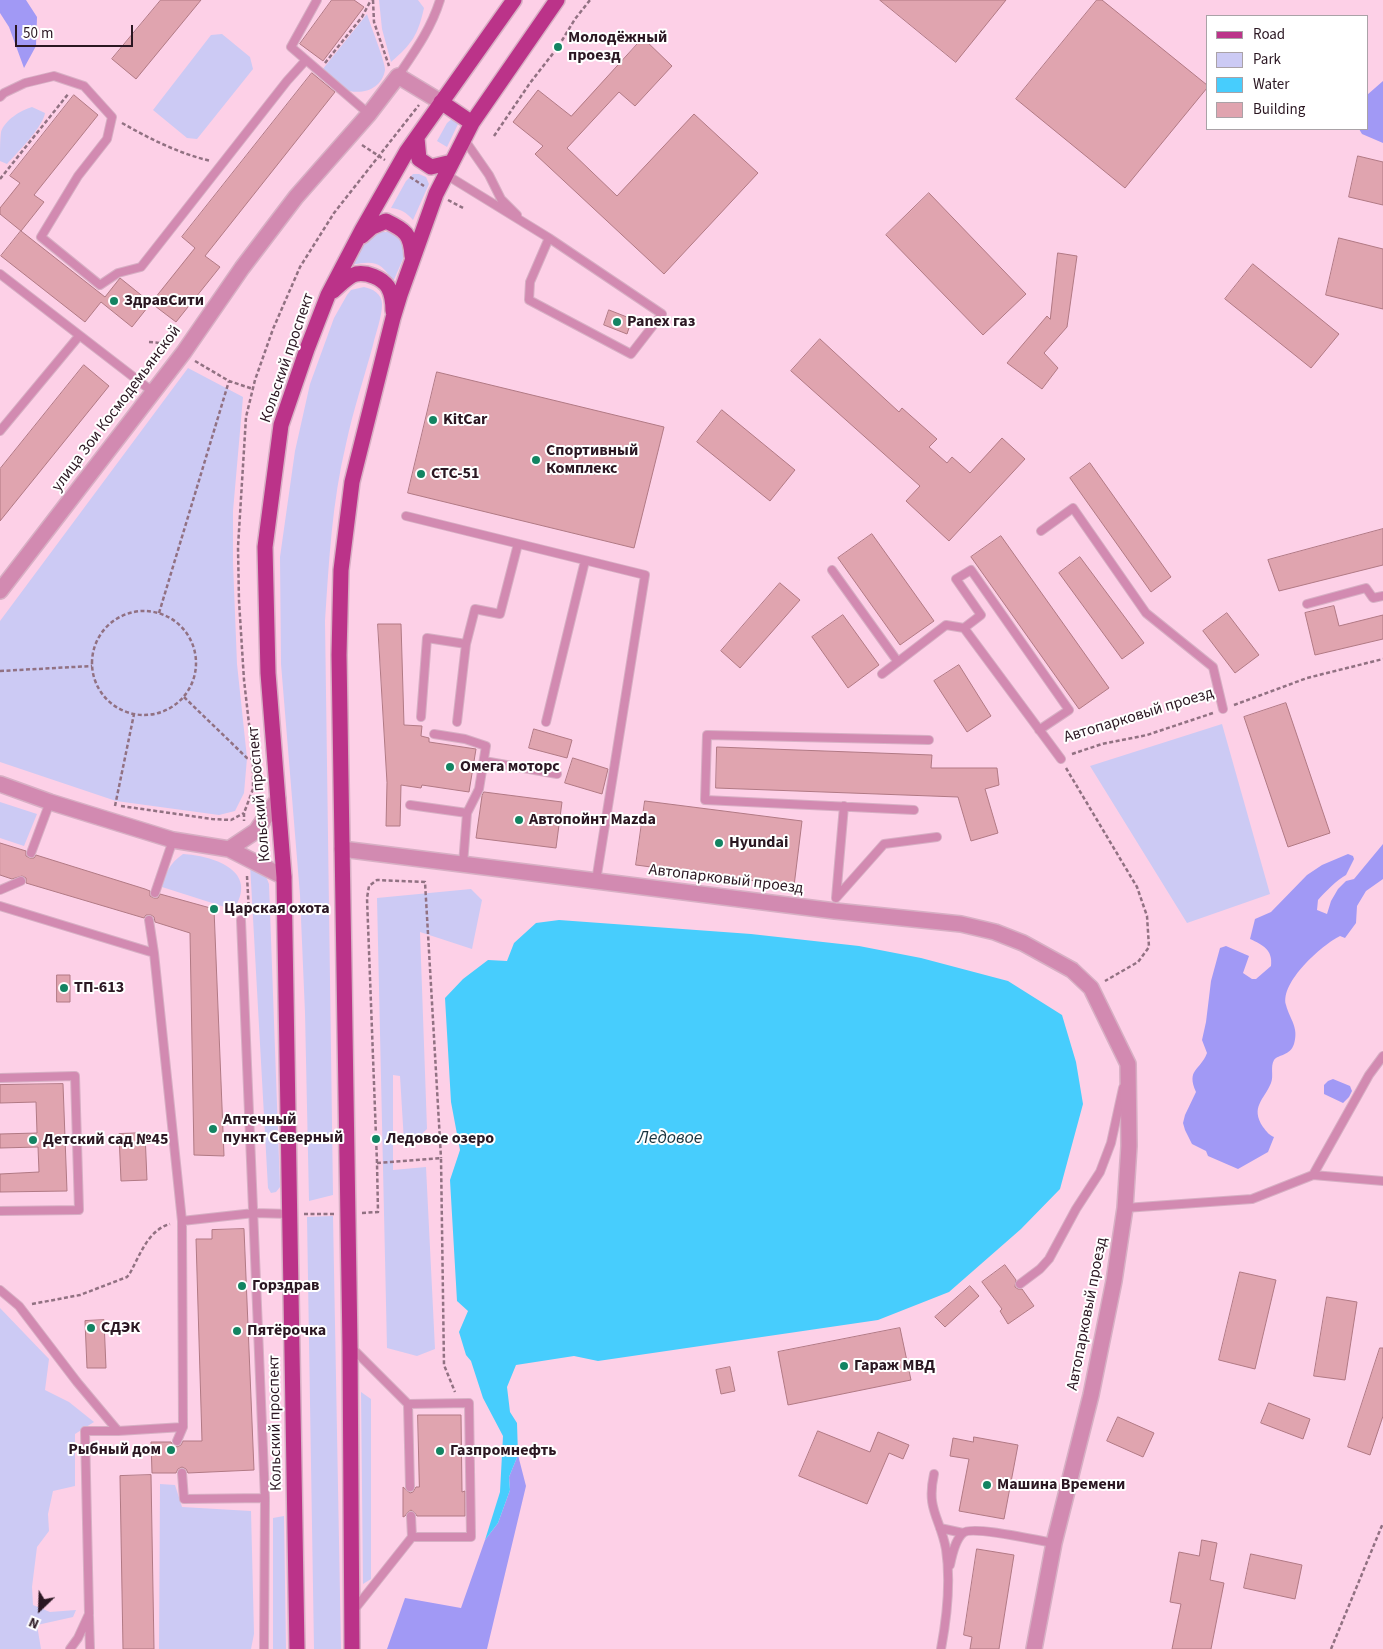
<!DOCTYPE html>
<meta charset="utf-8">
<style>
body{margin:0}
#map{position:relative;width:1383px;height:1649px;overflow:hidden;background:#fdd0e7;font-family:"Source Sans 3",sans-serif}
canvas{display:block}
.legend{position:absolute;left:1206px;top:15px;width:162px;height:115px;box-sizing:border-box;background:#fff;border:1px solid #aaa2a7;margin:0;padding:6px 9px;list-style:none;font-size:15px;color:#2b1722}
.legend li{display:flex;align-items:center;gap:10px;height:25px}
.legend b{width:25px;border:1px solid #aaa2a7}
.north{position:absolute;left:15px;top:1584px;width:50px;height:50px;-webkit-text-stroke:4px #fff;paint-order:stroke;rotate:204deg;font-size:14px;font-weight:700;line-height:20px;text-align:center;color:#2b1722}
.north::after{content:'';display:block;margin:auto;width:18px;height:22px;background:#2b1722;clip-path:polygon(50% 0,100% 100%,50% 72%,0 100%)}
.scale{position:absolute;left:15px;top:25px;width:118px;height:22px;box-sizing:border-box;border:2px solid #2b1722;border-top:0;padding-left:6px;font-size:15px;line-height:18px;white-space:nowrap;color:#2b1722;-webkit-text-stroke:4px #fff;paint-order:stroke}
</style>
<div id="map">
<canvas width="1383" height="1649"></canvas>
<ul class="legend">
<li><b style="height:6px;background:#bb3389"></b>Road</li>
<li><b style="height:14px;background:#cccaf4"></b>Park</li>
<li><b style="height:14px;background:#47cdfd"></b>Water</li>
<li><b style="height:14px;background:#e0a4af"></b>Building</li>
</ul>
<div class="north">N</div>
<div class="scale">50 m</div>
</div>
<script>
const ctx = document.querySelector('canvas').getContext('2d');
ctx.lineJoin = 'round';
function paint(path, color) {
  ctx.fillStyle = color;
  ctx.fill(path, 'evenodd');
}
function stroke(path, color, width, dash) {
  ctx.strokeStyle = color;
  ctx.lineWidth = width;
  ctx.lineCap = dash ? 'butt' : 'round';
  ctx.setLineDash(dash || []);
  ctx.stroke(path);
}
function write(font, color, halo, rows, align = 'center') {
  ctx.font = font + ' "Source Sans 3",sans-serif';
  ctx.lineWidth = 4;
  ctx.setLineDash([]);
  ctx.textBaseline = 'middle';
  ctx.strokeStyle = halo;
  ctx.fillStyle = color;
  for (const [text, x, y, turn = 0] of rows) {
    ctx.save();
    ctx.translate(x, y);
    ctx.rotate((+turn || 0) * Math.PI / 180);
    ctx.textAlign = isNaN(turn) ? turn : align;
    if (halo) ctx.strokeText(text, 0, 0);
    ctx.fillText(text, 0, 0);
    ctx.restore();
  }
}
const green = new Path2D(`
 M379,0h39l6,8c-6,27 -12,36 -33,54l-9,-33z
 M367,14c3,10 19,50 18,56 -3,20 -26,27 -43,18 -7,-4 -14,-12 -20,-18z
 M222,34l28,23 3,12 -56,70 -10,-1 -34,-28 58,-75z
 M32,107l13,6c-2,14 -28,40 -38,51l-7,-3c0,-9 0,-21 1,-29 4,-12 20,-22 31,-25z
 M453,118l6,4 -12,25 -10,-6 10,-18z
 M413,174h6l7,3 3,7 -16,36c-7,-8 -12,-11 -22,-12l15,-27z
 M377,232h15l9,9 5,11 -13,30c-11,-20 -19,-22 -41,-17l13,-25z
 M364,287c9,2 18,7 18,17 0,13 -6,28 -9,41 -9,33 -20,66 -27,99 -14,58 -17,117 -21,177l8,574 -24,6 -4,-188 -5,-118 -19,-231 -1,-107 15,-106 15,-67 24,-66 13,-23 4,-5z
 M188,368l55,29 -10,114v52l4,101 10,94 -3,35 -9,18 -16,4 -103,-14 -116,-39v-141z
 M1222,724l48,170 -83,29 -97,-157z
 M0,802l37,12 -13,32 -24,-8z
 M183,854c29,2 74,15 53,52l-5,3 -69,-22c4,-15 8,-24 21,-33z
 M250,864l15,10 4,10 11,303 -4,5 -5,1 -3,-5z
 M471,889l11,11 -10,49 -52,-17 7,197 -14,13h-9l-4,-66 -7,-1v95l33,-3 9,182 -18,7 -30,-8 -10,-450z
 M333,1216l8,433h-27l-7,-432z
 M0,1308l49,51 -4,31 24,12 25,20 -19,12v52l-22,5 -5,23 1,17 -12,16 -5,40 1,18 17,7 26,-2 -3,7 -36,8 4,24h-41z
 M361,1392l10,7v180l-8,5z
 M160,1484l15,1 7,22 69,4 3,123 -3,15h-92z
 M284,1516l2,133h-13v-131z`);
const forest = new Path2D(`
 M0,0h26l11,17 -1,29 -12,22 -15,-41 -9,-14z
 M1383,81v62l-21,-9 -3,-5h8v-34z
 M1383,844v35l-17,12 -9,15 -1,17 -11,15 -5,-2c-18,9 -60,46 -54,69 4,15 13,22 8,39 -4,12 -15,10 -20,16 -4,7 0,16 -3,23 -7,17 -21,24 -8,44 4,5 6,8 11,10l-6,15 -30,17 -30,-13 -2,-5 -14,-7 -7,-14 -2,-7 2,-8 11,-23c-10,-23 4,-21 11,-39l-5,-13 4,-18 5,-41 9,-33 6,-2 23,10 -6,17 9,6h4l15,-13c2,-16 -8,-21 -21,-27l5,-20 16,-7 36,-37 15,-10 26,-11 5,2 1,3 -8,16c-8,4 -21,17 -28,25l-1,10 10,4 4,-13 7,-12 8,-8 8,-2z
 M1333,1079l17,7 2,5 -3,6 -6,6 -19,-9v-9l4,-4z
 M518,1455l8,31 -39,163h-100l18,-51 56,10 24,-68 13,-17 12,-33 -1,-13z`);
const water = new Path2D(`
 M559,920l192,14 108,12 62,12 87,23 54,34 14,47 7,42 -23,85 -39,40 -72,63 -71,28 -280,41 -24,-5 -58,9 -9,22 3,25 7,11 1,32 -9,22 1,13 -12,33 -13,17 15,-48 3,-56 -20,-38 -12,-37 -5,-6 -7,-23 9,-21 -11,-10 -7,-121 10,-30 -9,-48 -6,-104 18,-19 25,-19 19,1 7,-18 22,-20z`);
const building = new Path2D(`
 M161,0h40l-65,79 -24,-20z
 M332,0h22l10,7 -41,54 -23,-17z
 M880,0h126l-50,62z
 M1097,0h5l105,85v3l-82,100 -109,-89z
 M643,38l29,28 -37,40 -16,-14 -52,56 50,48 77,-82 64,59 -94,101 -129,-120 8,-8 -30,-24 25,-32 33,26z
 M312,73l23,19 -130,164 15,11 -44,55 -25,-19 44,-55 -13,-11z
 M74,95l24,20 -64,80 10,7 -23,29 -21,-17v-6l20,-25 -10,-7z
 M1358,156l25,6v43l-34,-8z
 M929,193l97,101 -43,41 -97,-100z
 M21,231l84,66 15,-19 31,25 -19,24 -31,-25 -16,20 -84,-66z
 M1339,238l44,11v60l-57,-14z
 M1058,253l19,3 -10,71 -23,26 14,15 -16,21 -35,-26 40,-47 3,3z
 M1253,264l86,70 -28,34 -86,-69z
 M609,310l23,9 -5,15 -23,-9z
 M820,339l79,73 3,-4 35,31 -8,8 18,16 5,-6 18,16 32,-35 23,21 -76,82 -43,-40 14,-15 -129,-115z
 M84,365l25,21 -109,135v-52z
 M437,372l227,55 -30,121 -226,-55z
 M722,410l73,60 -25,31 -73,-59z
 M1090,463l81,114 -20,15 -81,-114z
 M1383,529v36l-104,26 -11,-31z
 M872,534l62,87 -34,24 -62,-87z
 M1001,536l108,152 -30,21 -108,-152z
 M1080,557l64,86 -22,16 -63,-86z
 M780,583l20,17 -60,68 -19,-17z
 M1334,606l5,20 44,-11v24l-68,16 -10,-42z
 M1227,613l32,42 -24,18 -32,-42z
 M843,615l36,50 -31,23 -36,-51z
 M378,624h23l3,101 18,1 -1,10 8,2v4l47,7 -7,43 -47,-7 -1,3 -20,-3 -1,41h-14l1,-43z
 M959,665l32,51 -24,16 -33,-51z
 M1286,703l44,130 -42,14 -44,-130z
 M534,729l38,11 -5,18 -38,-10z
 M717,747l215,8 -1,13h66l2,17 -14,4 13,44 -27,8 -13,-44 -242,-9z
 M573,758l35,11 -6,25 -37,-11z
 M484,792l78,10 -6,46 -80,-10 6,-42z
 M645,801l157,20 -8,65 -158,-21z
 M0,843l26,8v5l4,2h4l2,-3 109,34 5,2v5l4,2h4l2,-4 54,15 10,247 -30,-1 -4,-222 -35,-11 -1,-5 -3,-2h-5l-2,3 -118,-35v-5l-4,-2 -10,3 -12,-4z
 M57,975h13v27h-13z
 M63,1084l4,107 -67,1v-18l39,-2 -1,-25 -38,1v-14l37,-1 -1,-31 -36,1v-18z
 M145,1133l2,47 -26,1 -2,-47z
 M244,1229l10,241 -66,3 -2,-4 -4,-2 -4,2 -2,4h-24l-1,-31h20l2,3 4,2 4,-2 2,-4h19l-6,-202h16v-9z
 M1005,1265l11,15 -1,7 3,2h4l12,17 -26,18 -8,-13 2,-2 -20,-27z
 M1240,1272l36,8 -21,89 -36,-9z
 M970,1286l9,10 -34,31 -10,-10z
 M1327,1297l30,5 -12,78 -31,-4z
 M104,1320l2,48h-19l-2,-47z
 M900,1328l11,52 -123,25 -10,-53z
 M1380,1348h3v68l-13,39 -22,-8z
 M730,1367l5,24 -14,3 -5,-24z
 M1269,1403l41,16 -7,20 -42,-16z
 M418,1415h43l1,77 3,-1v25h-48l-2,-3 -4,-3 -3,2 -3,4 -2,1v-30l7,6 3,-1 3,-5h3z
 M1118,1417l36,16 -11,24 -36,-16z
 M818,1431l52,21 8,-20 31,13 -6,14 -14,-6 -22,51 -68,-28z
 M974,1437l44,8 -14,74 -45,-8 10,-52 -19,-3 3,-18 20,4z
 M151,1475l3,174h-31l-3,-173z
 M1202,1540l15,3 -7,37 14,3 -13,66h-39l9,-45 -11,-2 9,-50 20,4z
 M977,1549l37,6 -15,94h-29l2,-12 -8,-2z
 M1251,1554l51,11 -7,34 -51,-11z`);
const path = new Path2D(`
 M373,0l1,22 15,44
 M325,63l37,-46 9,-17
 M122,123c28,16 58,31 89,38
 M494,136l36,-53 28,-36 17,-28 15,-19
 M362,145l23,15
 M410,177l14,9
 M0,179l69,-86
 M448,200l17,9
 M149,342l23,2
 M195,361l34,20 24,8
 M92 663a52 52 0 1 1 104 0a52 52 0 1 1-104 0Z
 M159,613l70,-232
 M0,671l92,-5
 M184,697l63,61 6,1v30l-9,24v8
 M1234,705l73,-27 76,-19
 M1072,754l30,-10 45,-9 66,-22
 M253,759l-9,-79 -5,-79 -1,-54 8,-130 9,-37 18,-51 27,-62 34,-54 85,-108
 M1066,768l71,119 10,29 2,31 -11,15 -33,19
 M115,806l19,-92
 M121,806l91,13 19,1 13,-7
 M247,876l2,37
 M377,1163l-10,-265 2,-12 8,-6 48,2 16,276
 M362,1213l16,-1 -1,-49 64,-5 3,207 11,27
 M304,1214h30
 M32,1304l48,-9 47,-18 3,-4c10,-18 18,-43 40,-49
 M1331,1649l52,-126`);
const service = new Path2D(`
 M317,0l-26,47 78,67
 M398,76c17,-25 33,-47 42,-76
 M0,97l4,-4 21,-10 29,-7 30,10 28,31 -5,22 -29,37 -37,61 59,48 18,-12 23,-6 146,-186 19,-21
 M464,139l25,36 12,24 16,16
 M445,174l104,64 -19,44 -1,18 102,54 31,-40 -113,-76
 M0,274l153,118
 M0,431l79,-95
 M406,516l239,59 -49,306
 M1041,531l32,-23 73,105 67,54 10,42
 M832,570l66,92
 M1307,604l59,-16 7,10 10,-2
 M882,674l64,-49 18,3
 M421,717l6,-79 39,6 9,-35 25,5 18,-70
 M457,722l9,-78
 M546,722l39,-161
 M1039,730l30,-20 -98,-140 -15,9 25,36 -17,13 97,131
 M434,734l31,5 21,7 -7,43 -12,24
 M484,761l73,13
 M410,805l57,8 -4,51
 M844,806l-8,92 48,-54 53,-7
 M914,810l-209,-10 2,-65 222,5
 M31,853l19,-51
 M0,890l21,-9
 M155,893l18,-53
 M0,906l154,47 -5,-33
 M241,920l24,578 -1,151
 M154,953l28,268 72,-8 36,1
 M0,1078l75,-2 4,134 -79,1
 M1313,1175l70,6
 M1125,1208l127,-9 61,-24 56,-100 14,-19
 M1020,1284l20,-15 9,-10 27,-50 24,-37 11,-29 12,-55
 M0,1290l19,16 58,76 41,49h-33l4,183 -11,24 -8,11
 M352,1348l56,56 2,83
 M408,1404l61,-1 2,134h-59
 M118,1431l65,-4 -1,-206
 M177,1441l6,-14
 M182,1473l2,26 81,-1
 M934,1474c-8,36 6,43 12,75 5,33 1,68 -5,100
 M940,1528l23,5
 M950,1565c2,-10 5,-25 13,-32 9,-8 76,8 91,10
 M354,1610l58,-73 -1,-21
 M89,1616l1,33`);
const minor = new Path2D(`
 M0,591l184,-239 58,-84 54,-71 73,-83 29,-38 43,26
 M342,849l493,62 126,13 34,8 28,11 49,27 19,18 37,76 1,82 -4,62 -11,73 -23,114 -37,148 -20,106`);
const tertiary = new Path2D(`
 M0,784l50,18 123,38 56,9 55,28
 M229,849l27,-18 22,-32`);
const primary = new Path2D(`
 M441,102l31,21
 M417,138l2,21 12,8 21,-5
 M362,236l10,-9 14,-6c19,9 25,13 26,35
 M333,291c7,-6 15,-15 23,-17 11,-2 26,4 32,13 4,7 5,17 5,24
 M297,1649l-13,-772 -16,-204 -3,-126 16,-122 26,-76 21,-54 34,-65 45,-79 107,-151
 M352,1649l-2,-303 -11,-691 2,-85 11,-88 41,-164 7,-23 36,-101 36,-71 85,-123`);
const markers = [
 [558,47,5,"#138462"],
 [114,301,5,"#138462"],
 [617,322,5,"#138462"],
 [433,420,5,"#138462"],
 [536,460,5,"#138462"],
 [421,474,5,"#138462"],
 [450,767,5,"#138462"],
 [519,820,5,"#138462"],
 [719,843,5,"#138462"],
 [214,909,5,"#138462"],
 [64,988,5,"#138462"],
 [213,1129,5,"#138462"],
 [376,1139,5,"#138462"],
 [33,1140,5,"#138462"],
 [242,1286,5,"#138462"],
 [91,1328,5,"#138462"],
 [237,1331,5,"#138462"],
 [844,1366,5,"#138462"],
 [171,1450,5,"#138462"],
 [440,1451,5,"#138462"],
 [987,1485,5,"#138462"]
];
const poiNames = [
 ["Молодёжный",568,38],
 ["проезд",568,56],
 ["ЗдравСити",124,301],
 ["Panex газ",627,322],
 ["KitCar",443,420],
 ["Спортивный",546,451],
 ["Комплекс",546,469],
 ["СТС-51",431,474],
 ["Омега моторс",460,767],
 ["Автопойнт Mazda",529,820],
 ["Hyundai",729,843],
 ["Царская охота",224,909],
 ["ТП-613",74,988],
 ["Аптечный",223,1120],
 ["пункт Северный",223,1138],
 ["Ледовое озеро",386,1139],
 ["Детский сад №45",43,1140],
 ["Горздрав",252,1286],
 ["СДЭК",101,1328],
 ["Пятёрочка",247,1331],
 ["Гараж МВД",854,1366],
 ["Рыбный дом",161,1450,"right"],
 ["Газпромнефть",450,1451],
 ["Машина Времени",997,1485]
];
const streetNames = [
 ["Кольский проспект",288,358,-71],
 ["улица Зои Космодемьянской",117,409,-53],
 ["Автопарковый проезд",1139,716,-17],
 ["Кольский проспект",260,794,-95],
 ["Автопарковый проезд",726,880,7],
 ["Автопарковый проезд",1088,1314,-79],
 ["Кольский проспект",276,1423,-91]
];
const waterNames = [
 ["Ледовое",670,1139]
];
paint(green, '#cccaf4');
paint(forest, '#a199f5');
paint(water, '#47cdfd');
paint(building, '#e0a4af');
stroke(building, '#b17984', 1);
stroke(service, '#d7afc4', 10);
stroke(minor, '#d7afc4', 18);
stroke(tertiary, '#d7afc4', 18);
stroke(primary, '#d7afc4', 18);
stroke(path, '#917182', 2.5, [4, 2.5]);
stroke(service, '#d28ab1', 8);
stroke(minor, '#d28ab1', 15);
stroke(tertiary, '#d28ab1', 15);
stroke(primary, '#bb3389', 15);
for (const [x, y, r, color] of markers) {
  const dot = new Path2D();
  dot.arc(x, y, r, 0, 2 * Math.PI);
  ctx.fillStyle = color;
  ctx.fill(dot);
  stroke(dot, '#fff', 2);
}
write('bold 16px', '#2b1722', '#fff', poiNames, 'left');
write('16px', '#2b1722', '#fff', streetNames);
write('italic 18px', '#18343f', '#fff', waterNames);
</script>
